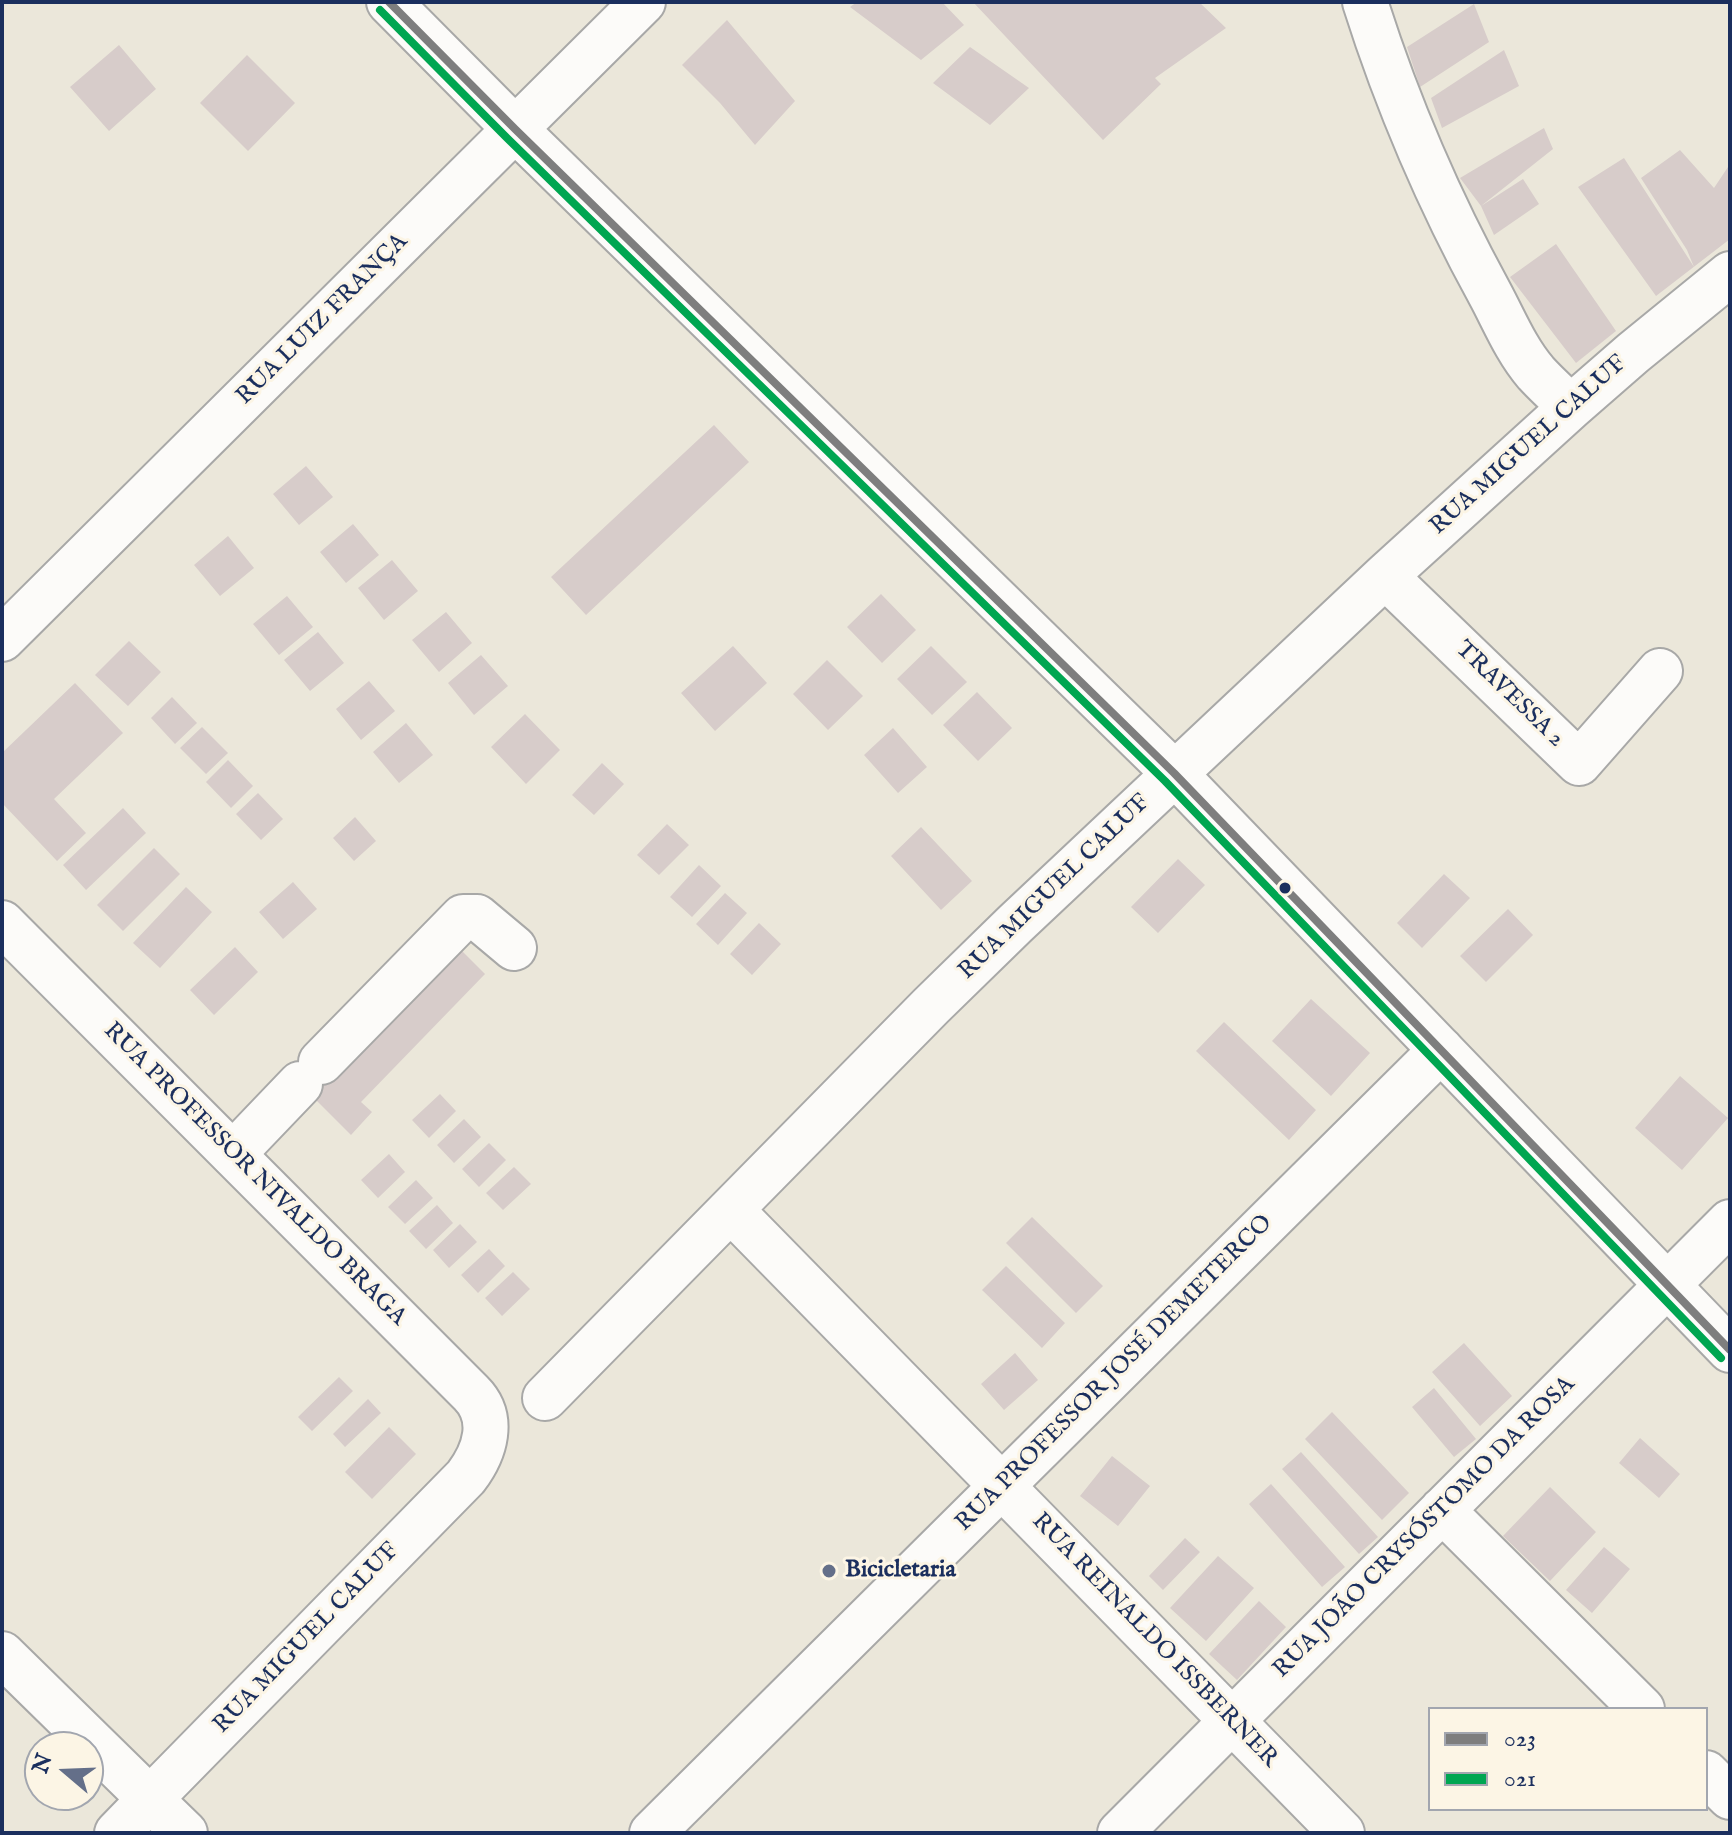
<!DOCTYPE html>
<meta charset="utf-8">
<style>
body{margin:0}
#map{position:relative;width:1732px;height:1835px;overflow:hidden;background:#ebe7da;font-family:"IM FELL English",serif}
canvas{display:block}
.frame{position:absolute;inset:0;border:4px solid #1b2f5e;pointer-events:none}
.legend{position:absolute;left:1428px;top:1707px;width:280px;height:104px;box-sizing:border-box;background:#fcf5e5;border:2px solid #a2a6af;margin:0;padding:10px 14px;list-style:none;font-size:24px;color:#1b2f5e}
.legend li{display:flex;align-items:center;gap:16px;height:40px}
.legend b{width:40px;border:2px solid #a2a6af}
.north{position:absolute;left:24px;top:1731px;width:80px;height:80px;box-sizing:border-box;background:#fcf5e5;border:2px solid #a2a6af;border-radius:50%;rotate:289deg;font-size:22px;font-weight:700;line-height:32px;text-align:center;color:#1b2f5e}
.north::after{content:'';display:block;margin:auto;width:28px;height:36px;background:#646f89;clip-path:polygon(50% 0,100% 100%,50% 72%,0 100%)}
</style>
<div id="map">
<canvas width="1732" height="1835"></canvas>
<div class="frame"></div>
<ul class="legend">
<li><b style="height:10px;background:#7e7e7e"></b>023</li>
<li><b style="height:10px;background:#00a651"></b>021</li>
</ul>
<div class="north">N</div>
</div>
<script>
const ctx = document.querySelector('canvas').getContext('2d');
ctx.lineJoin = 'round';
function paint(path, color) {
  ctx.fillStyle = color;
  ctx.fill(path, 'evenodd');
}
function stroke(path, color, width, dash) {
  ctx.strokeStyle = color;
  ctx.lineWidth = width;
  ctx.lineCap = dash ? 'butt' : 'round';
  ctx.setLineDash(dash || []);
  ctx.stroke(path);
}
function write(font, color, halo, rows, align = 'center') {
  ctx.font = font + ' "IM FELL English",serif';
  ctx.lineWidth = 6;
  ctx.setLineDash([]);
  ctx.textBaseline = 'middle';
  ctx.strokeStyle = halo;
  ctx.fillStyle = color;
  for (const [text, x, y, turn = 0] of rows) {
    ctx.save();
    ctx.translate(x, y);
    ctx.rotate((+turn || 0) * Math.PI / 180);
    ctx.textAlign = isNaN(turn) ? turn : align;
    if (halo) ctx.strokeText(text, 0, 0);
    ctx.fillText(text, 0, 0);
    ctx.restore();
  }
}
const building = new Path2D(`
 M857,2h85l22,23 -43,35 -71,-53z
 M973,2h226l27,26 -71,50 6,6 -58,56z
 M1474,4l15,38 -69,45 -13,-40z
 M727,20l68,81 -40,44 -35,-42 -38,-38z
 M119,45l37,44 -47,42 -39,-44z
 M970,47l59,41 -39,37 -57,-42z
 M1504,50l15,36 -77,42 -11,-30z
 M247,55l48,48 -47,48 -48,-48z
 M1544,128l9,21 -72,57 -21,-28z
 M1680,150l34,38 16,-24v75l-74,57 -78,-109 46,-29 70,109 -7,-17 -46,-72z
 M1523,179l16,25 -45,31 -13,-29z
 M1556,244l60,87 -40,32 -66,-86z
 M714,425l35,37 -163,153 -35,-38z
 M306,466l27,31 -34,28 -26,-31z
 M353,524l26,31 -33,28 -26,-31z
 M228,536l26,32 -34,28 -26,-31z
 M392,560l26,31 -34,29 -26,-32z
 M881,594l35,36 -34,33 -35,-36z
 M287,596l26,31 -34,28 -26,-31z
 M446,612l26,31 -33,29 -27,-32z
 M318,632l26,31 -34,28 -26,-31z
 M129,641l32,31 -33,34 -33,-31z
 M733,646l34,37 -52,48 -34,-38z
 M931,646l36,36 -35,33 -35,-36z
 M481,655l27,31 -34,29 -26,-32z
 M827,660l36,36 -35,34 -35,-36z
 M369,681l26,30 -34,29 -25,-31z
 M75,683l48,50 -69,66 32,34 -29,28 -55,-58v-50z
 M977,692l35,36 -34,33 -35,-36z
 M172,697l25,26 -22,21 -24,-26z
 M525,714l35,36 -34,34 -35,-37z
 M406,723l27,32 -34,28 -26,-31z
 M202,727l26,26 -22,21 -26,-26z
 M893,728l34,39 -29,26 -34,-38z
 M228,760l25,26 -22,22 -25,-26z
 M602,763l22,21 -30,31 -22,-20z
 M258,793l25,26 -22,21 -25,-26z
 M123,808l23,25 -60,57 -23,-25z
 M355,817l21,24 -22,20 -21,-23z
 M667,824l22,21 -30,30 -22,-20z
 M921,827l51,54 -31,29 -50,-54z
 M154,848l26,26 -57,57 -26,-26z
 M1178,859l27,26 -47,48 -27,-26z
 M699,865l22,21 -29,31 -22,-20z
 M1444,874l26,24 -48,50 -25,-25z
 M293,882l24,27 -34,30 -24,-27z
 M186,887l26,25 -52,56 -27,-25z
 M725,893l22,20 -29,32 -22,-21z
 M1508,909l25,26 -47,47 -26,-26z
 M759,923l22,21 -29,31 -22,-21z
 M453,942l32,32 -124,128 11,10 -21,23 -58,-58z
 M235,947l23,25 -44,43 -24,-25z
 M1311,999l59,54 -39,43 -59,-55z
 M1224,1022l92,88 -27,30 -93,-89z
 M1680,1076l48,42 -46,52 -47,-42z
 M440,1094l16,17 -27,27 -17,-18z
 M464,1119l17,18 -27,26 -17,-18z
 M489,1143l17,17 -27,27 -17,-18z
 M389,1154l16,18 -27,26 -17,-18z
 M514,1167l17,17 -28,26 -17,-17z
 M416,1180l17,18 -28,26 -17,-17z
 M437,1205l16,18 -27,26 -17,-18z
 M1032,1217l71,69 -27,27 -70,-70z
 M460,1224l17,18 -28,26 -16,-18z
 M489,1249l16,17 -27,27 -17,-18z
 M1006,1266l59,57 -23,25 -60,-58z
 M513,1272l17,17 -28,27 -17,-18z
 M1464,1343l48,53 -32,30 -48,-54z
 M1015,1353l23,27 -34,30 -23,-26z
 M339,1377l14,14 -41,40 -14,-14z
 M1434,1388l42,51 -22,18 -42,-50z
 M368,1399l13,14 -36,34 -12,-13z
 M1332,1412l77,81 -27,27 -77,-81z
 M389,1427l27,27 -44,45 -27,-27z
 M1640,1438l40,36 -21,24 -40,-35z
 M1301,1452l77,85 -19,17 -77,-85z
 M1112,1456l38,30 -32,40 -38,-30z
 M1271,1484l74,83 -23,20 -73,-83z
 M1550,1487l46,45 -46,49 -47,-45z
 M1185,1538l15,14 -37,38 -14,-14z
 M1604,1547l26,22 -38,44 -26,-23z
 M1218,1556l36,32 -48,53 -36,-33z
 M1259,1601l27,26 -49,53 -28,-26z`);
const minor = new Path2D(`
 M1365,2c32,101 74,199 125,292 14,26 26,56 46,79 11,12 23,23 35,34
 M1385,576l194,187 81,-92
 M321,1062l142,-145h14l37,31
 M233,1154l67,-70
 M731,1210l611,623
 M545,1398l386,-392 84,-82 370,-348 186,-169 62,-54 97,-79
 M1442,1510l200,199
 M2,1654l148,145 -33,34
 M1706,1773l24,24
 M652,1833l789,-783
 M1120,1833l610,-611`);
const major = new Path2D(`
 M389,2l126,127 659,644 556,577
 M2,639l641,-637
 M2,923l469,470c25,25 14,59 -5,84l-316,322 35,34`);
const bus1 = new Path2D(`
 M389,2l126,127 659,644 556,577`);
const bus2 = new Path2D(`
 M380,10l127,128 658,643 556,577`);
const markers = [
 [1285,888,7,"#1b2f5e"],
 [829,1571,8,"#646f89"]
];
const streetNames = [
 ["RUA LUIZ FRANÇA",323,320,-45],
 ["RUA MIGUEL CALUF",1529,446,-42],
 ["TRAVESSA 2",1509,695,44],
 ["RUA MIGUEL CALUF",1055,888,-44],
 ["RUA PROFESSOR NIVALDO BRAGA",254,1175,45],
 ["RUA PROFESSOR JOSÉ DEMETERCO",1115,1374,-45],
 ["RUA JOÃO CRYSÓSTOMO DA ROSA",1425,1528,-45],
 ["RUA MIGUEL CALUF",307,1639,-46],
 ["RUA REINALDO ISSBERNER",1154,1641,46]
];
const poiNames = [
 ["Bicicletaria",845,1571]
];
paint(building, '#d7ccca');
stroke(minor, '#a8a8a7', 48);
stroke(major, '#a8a8a7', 48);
stroke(minor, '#fcfbf9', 44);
stroke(major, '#fcfbf9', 44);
stroke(bus1, '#7e7e7e', 8);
stroke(bus2, '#00a651', 8);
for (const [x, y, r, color] of markers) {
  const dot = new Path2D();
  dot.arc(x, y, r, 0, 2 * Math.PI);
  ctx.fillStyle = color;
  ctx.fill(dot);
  stroke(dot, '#fcf5e5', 3);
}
write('24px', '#1b2f5e', '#fcf5e5', streetNames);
write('bold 24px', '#1b2f5e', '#fcf5e5', poiNames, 'left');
</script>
